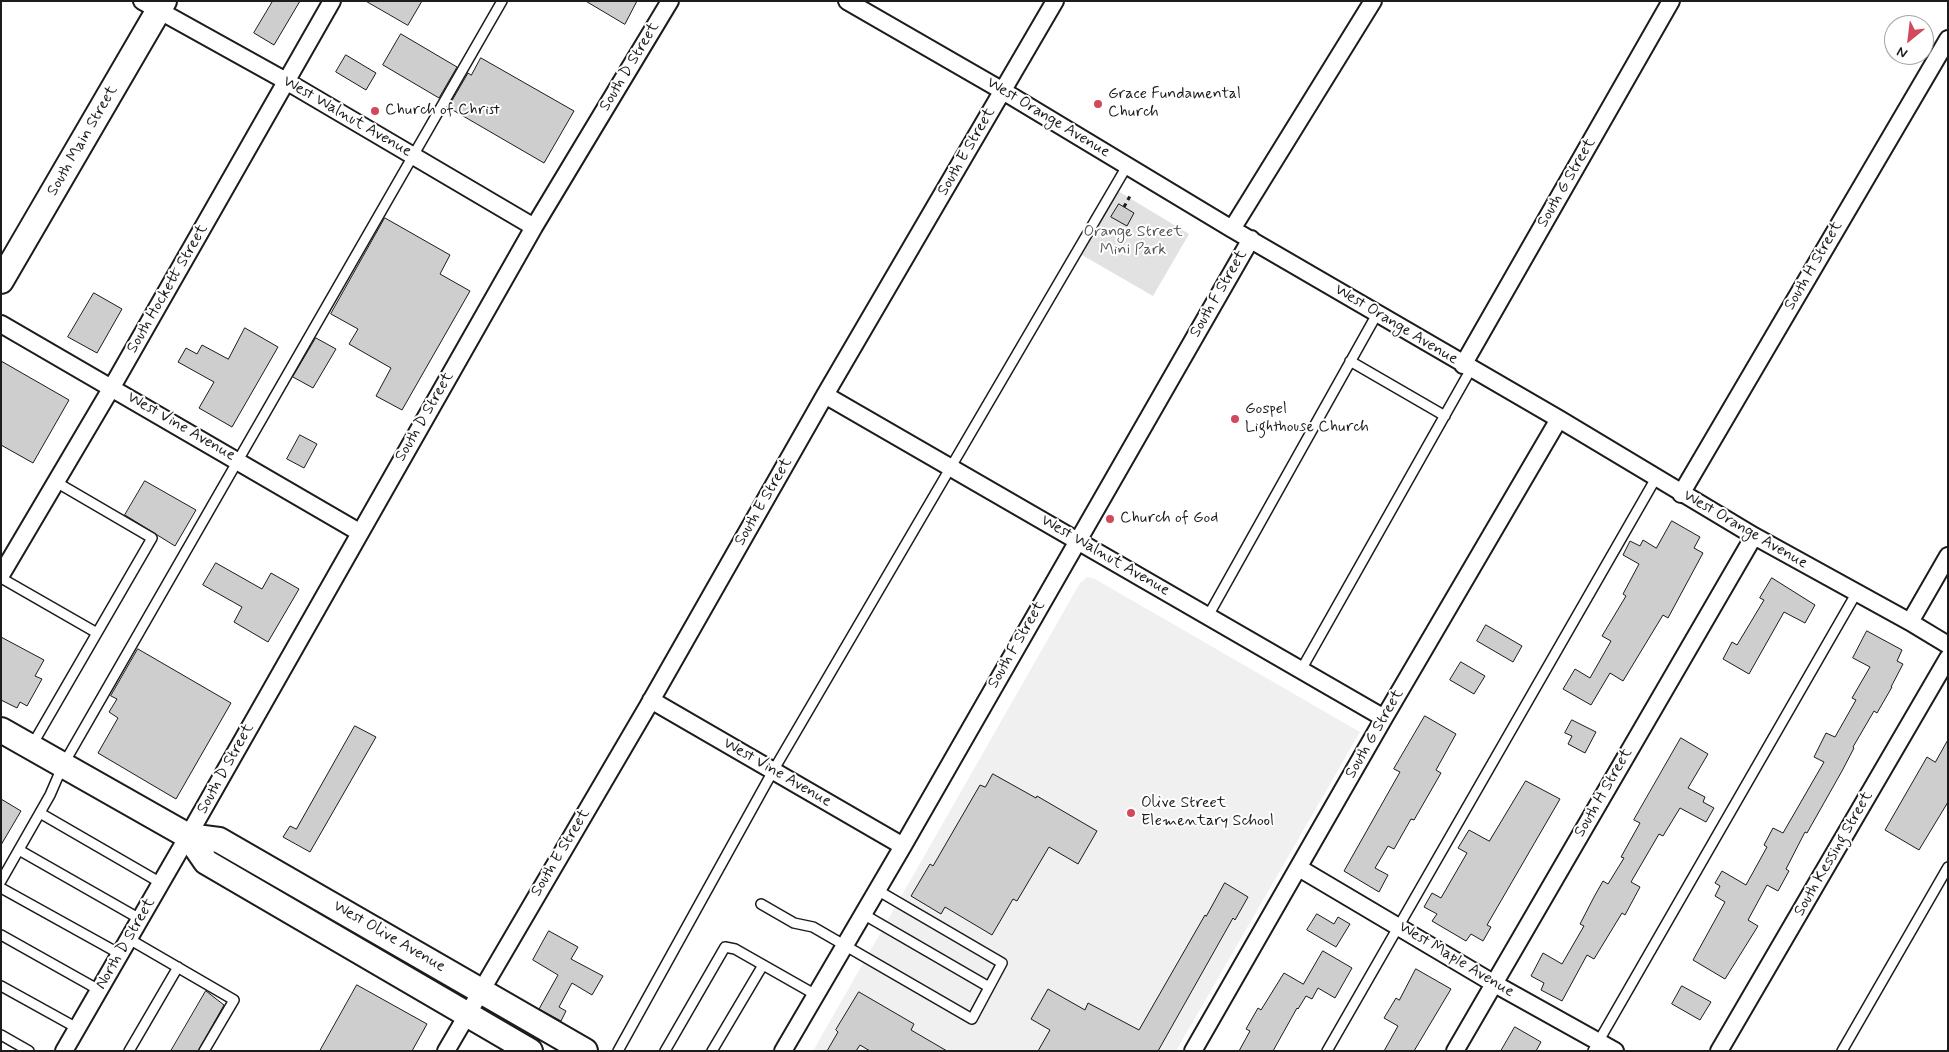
<!DOCTYPE html>
<style>
body{margin:0}
#map{position:relative;width:1949px;height:1052px;overflow:hidden;background:#fff;font-family:Mynerve,sans-serif}
canvas{display:block}
.frame{position:absolute;inset:0;border:2px solid #1c1c1c;pointer-events:none}
.north{position:absolute;left:1884px;top:15px;width:50px;height:50px;box-sizing:border-box;background:#fff;border:1px solid #a4a4a4;border-radius:50%;rotate:209deg;font-size:14px;font-weight:700;line-height:20px;text-align:center;color:#1c1c1c}
.north::after{content:'';display:block;margin:auto;width:18px;height:22px;background:#d1495b;clip-path:polygon(50% 0,100% 100%,50% 72%,0 100%)}
</style>
<div id="map">
<canvas width="1949" height="1052"></canvas>
<div class="frame"></div>
<div class="north">N</div>
</div>
<script>
const ctx = document.querySelector('canvas').getContext('2d');
ctx.lineJoin = 'round';
function paint(path, color) {
  ctx.fillStyle = color;
  ctx.fill(path, 'evenodd');
}
function stroke(path, color, width, dash) {
  ctx.strokeStyle = color;
  ctx.lineWidth = width;
  ctx.lineCap = dash ? 'butt' : 'round';
  ctx.setLineDash(dash || []);
  ctx.stroke(path);
}
function write(font, color, halo, rows, align = 'center') {
  ctx.font = font + ' Mynerve,sans-serif';
  ctx.lineWidth = 4;
  ctx.setLineDash([]);
  ctx.textBaseline = 'middle';
  ctx.strokeStyle = halo;
  ctx.fillStyle = color;
  for (const [text, x, y, turn = 0] of rows) {
    ctx.save();
    ctx.translate(x, y);
    ctx.rotate((+turn || 0) * Math.PI / 180);
    ctx.textAlign = isNaN(turn) ? turn : align;
    if (halo) ctx.strokeText(text, 0, 0);
    ctx.fillText(text, 0, 0);
    ctx.restore();
  }
}
const built = new Path2D(`
 M1087,577l8,2 265,153 -184,319h-363l267,-468z`);
const green = new Path2D(`
 M1118,191l71,43 -36,62 -71,-41z`);
const building = new Path2D(`
 M273,1h27l-26,44 -20,-12z
 M366,1h56l-14,24z
 M586,1h51l-12,23z
 M401,34l56,33 -18,31 -56,-33z
 M346,55l30,18 -10,17 -30,-18z
 M481,58l93,53 -30,52 -93,-54 2,-3 -3,-2 18,-31 3,2z
 M1119,204l15,9 -7,13 -16,-9z
 M385,218l65,37 -10,19 30,17 -68,119 -26,-14 15,-28 -42,-24 9,-15 -27,-15z
 M94,293l28,16 -25,44 -29,-16z
 M245,328l33,19 -46,80 -33,-19 15,-26 -36,-20 8,-14 11,6 5,-9 26,14z
 M316,338l20,11 -23,39 -20,-11z
 M1,361l68,39 -36,63 -32,-18z
 M300,435l17,9 -13,24 -17,-9z
 M145,481l51,29 -21,36 -50,-31z
 M1672,521l28,16 -6,11 9,5 -35,65 -5,-3 -40,66 -13,-8 -19,32 -28,-16 12,-20 15,9 21,-37 -9,-5 24,-40 -3,-2 16,-30 -16,-9 7,-14 10,5 3,-6 13,8z
 M216,563l46,26 9,-16 28,16 -31,53 -34,-20 8,-15 -39,-22z
 M1772,578l43,27 -10,18 -21,-11 -35,62 -26,-15 9,-17 5,3 27,-45 -4,-2z
 M1486,625l36,21 -9,16 -36,-21z
 M1867,631l35,19 -5,11 6,3 -12,23h1l-15,26 -3,-2 -21,36 1,1 -12,23 -35,62 -2,-1 -19,37 3,2 -11,20 -11,-6 -19,35 10,6 -33,53 -32,-19 32,-58 -10,-6 5,-10 -5,-3 7,-12 24,14 21,-38 -3,-2 9,-17 10,5 41,-71 -10,-5 12,-24 9,4 21,-37 -4,-2 18,-31 -17,-9z
 M1,637l43,23 -9,16 7,3 -15,27 -7,-4 -3,6 -16,-8z
 M138,649l93,54 -55,96 -78,-46 20,-35 -9,-6 8,-13 -6,-3z
 M1461,662l24,14 -11,18 -24,-14z
 M1425,716l31,18 -20,36 5,3 -27,47 -3,-1 -17,30 -6,-3 -13,22 13,7 -9,17 -35,-21 56,-99 -6,-3z
 M1572,720l24,12 -11,21 -17,-9 4,-8 -7,-3z
 M355,726l21,11 -66,115 -27,-15 7,-11 6,3z
 M1681,738l27,16 -20,34 17,9 -2,5 11,6 -8,14 -26,-14 -17,28 -4,-2 -28,48 9,5 -15,28 -3,-2 -28,46 -7,-4 -25,46 -21,-11 3,-7 -13,-7 12,-23 19,11 22,-38 -4,-2 14,-27 9,-16 5,3 16,-26 -3,-1 19,-34 -6,-3z
 M1948,740v62l-29,48 -34,-20 42,-73 8,5z
 M993,774l43,24 1,-2 60,35 -19,33 -29,-17 -32,54 -4,-2 -21,36 -47,-28 -4,7 -30,-18 19,-32 3,2 47,-81 5,2z
 M1526,781l34,18 -73,126 4,2 -8,14 -12,-7 -5,7 -34,-20 5,-7 -13,-7 8,-14 9,5 26,-45 -9,-5 11,-18 20,11z
 M1,799l20,12 -20,34z
 M1225,883l23,14 -13,23 -2,-2 -75,133h-120l12,-21 -19,-11 17,-30 37,21 3,-7 51,27 66,-115 1,1z
 M1317,914l17,10 4,-7 12,7 -14,23 -29,-17z
 M549,931l29,16 -7,12 32,17 -11,19 -20,-12 -13,24 7,4 -5,10 -22,-12 19,-34 -25,-15z
 M1323,951l29,17 -17,30 -17,-10 -6,11 -6,-3 -8,13 -1,-1 -24,43h-34l11,-20 -4,-2 12,-21 3,2 23,-37 19,11z
 M1416,969l35,20 -37,62h-30l14,-25 -14,-8 12,-20 3,2z
 M357,985l70,39 -15,27h-92z
 M1682,986l29,16 -11,18 -28,-16z
 M206,991l18,14 -26,46h-27z
 M859,992l55,32 -3,6 36,21h-77l-10,-6 -4,6h-29l11,-19 -2,-2z
 M1515,1027l26,15 -5,9h-35z`);
const path = new Path2D(`
 M1124,207l6,-11`);
const lane = new Path2D(`
 M1350,361l95,55
 M1,578l96,55
 M1208,616l169,-302
 M1301,670l170,-301
 M31,747l121,-209 -96,-56
 M40,813l121,70
 M19,850l121,69
 M1,881l49,-86 13,-30 439,-764
 M1,888l119,66
 M761,904l33,19 19,4 159,92 30,-56 -125,-73
 M863,914l126,73
 M1,935l98,55
 M129,939l105,61 -30,51
 M1,986l76,42
 M1,1035l28,16
 M129,1051l49,-84
 M618,1051l155,-280 354,-605
 M665,1051l60,-104 10,2 81,46
 M712,1051l51,-86
 M1327,1051l329,-573
 M1593,1051l264,-459
 M1842,1051l106,-184`);
const street = new Path2D(`
 M142,1l144,80 248,146
 M847,1l156,90 229,138 327,190 195,117 156,86 38,23
 M1232,229l141,-228
 M1,324l358,208
 M1463,365l208,-364
 M825,395l559,323
 M1681,494l267,-455
 M1,575l111,-188 220,-386
 M1910,622l38,-66
 M651,700l252,146
 M1299,868l194,115 122,68
 M64,1051l124,-215 346,-609 136,-226
 M446,1051l202,-345 177,-311 230,-394
 M783,1051l120,-205 348,-607
 M1193,1051l191,-333 175,-299
 M1455,1051l299,-515
 M1719,1051l229,-393`);
const secondary = new Path2D(`
 M1,281l163,-280
 M1,730l187,106 31,4 366,211
 M188,836l18,26 324,189`);
const markers = [
 [1098,104,5,"#d1495b"],
 [375,111,5,"#d1495b"],
 [1235,419,5,"#d1495b"],
 [1110,519,5,"#d1495b"],
 [1131,813,5,"#d1495b"]
];
const streetNames = [
 ["South D Street",630,67,-59],
 ["West Walnut Avenue",347,117,30],
 ["West Orange Avenue",1048,118,31],
 ["South Main Street",83,141,-60],
 ["South E Street",967,152,-60],
 ["South G Street",1567,183,-60],
 ["South H Street",1814,266,-60],
 ["South Hockett Street",168,289,-60],
 ["South F Street",1219,294,-60],
 ["West Orange Avenue",1396,325,31],
 ["South D Street",425,417,-60],
 ["West Vine Avenue",181,427,30],
 ["South E Street",764,502,-60],
 ["West Orange Avenue",1745,530,30],
 ["West Walnut Avenue",1105,556,30],
 ["South F Street",1017,645,-60],
 ["South G Street",1375,734,-60],
 ["South D Street",226,769,-61],
 ["West Vine Avenue",777,773,30],
 ["South H Street",1604,793,-60],
 ["South E Street",561,853,-59],
 ["South Kessing Street",1834,854,-60],
 ["West Olive Avenue",389,937,30],
 ["North D Street",126,944,-60],
 ["West Maple Avenue",1456,960,31]
];
const poiNames = [
 ["Grace Fundamental",1108,95],
 ["Church",1108,113],
 ["Church of Christ",385,111],
 ["Gospel",1245,410],
 ["Lighthouse Church",1245,428],
 ["Church of God",1120,519],
 ["Olive Street",1141,804],
 ["Elementary School",1141,822]
];
const parkNames = [
 ["Orange Street",1133,233],
 ["Mini Park",1133,251]
];
paint(built, '#f0f0f0');
paint(green, '#e2e2e2');
paint(building, '#cecece');
stroke(building, '#1c1c1c', 1);
stroke(lane, '#1c1c1c', 12);
stroke(street, '#1c1c1c', 20);
stroke(secondary, '#1c1c1c', 28);
stroke(path, '#1c1c1c', 3, [4, 4]);
stroke(lane, '#fff', 9);
stroke(street, '#fff', 16);
stroke(secondary, '#fff', 24);
for (const [x, y, r, color] of markers) {
  const dot = new Path2D();
  dot.arc(x, y, r, 0, 2 * Math.PI);
  ctx.fillStyle = color;
  ctx.fill(dot);
  stroke(dot, '#fff', 2);
}
write('16px', '#1c1c1c', '#fff', streetNames);
write('16px', '#1c1c1c', '#fff', poiNames, 'left');
write('16px', '#575757', '#fff', parkNames);
</script>
